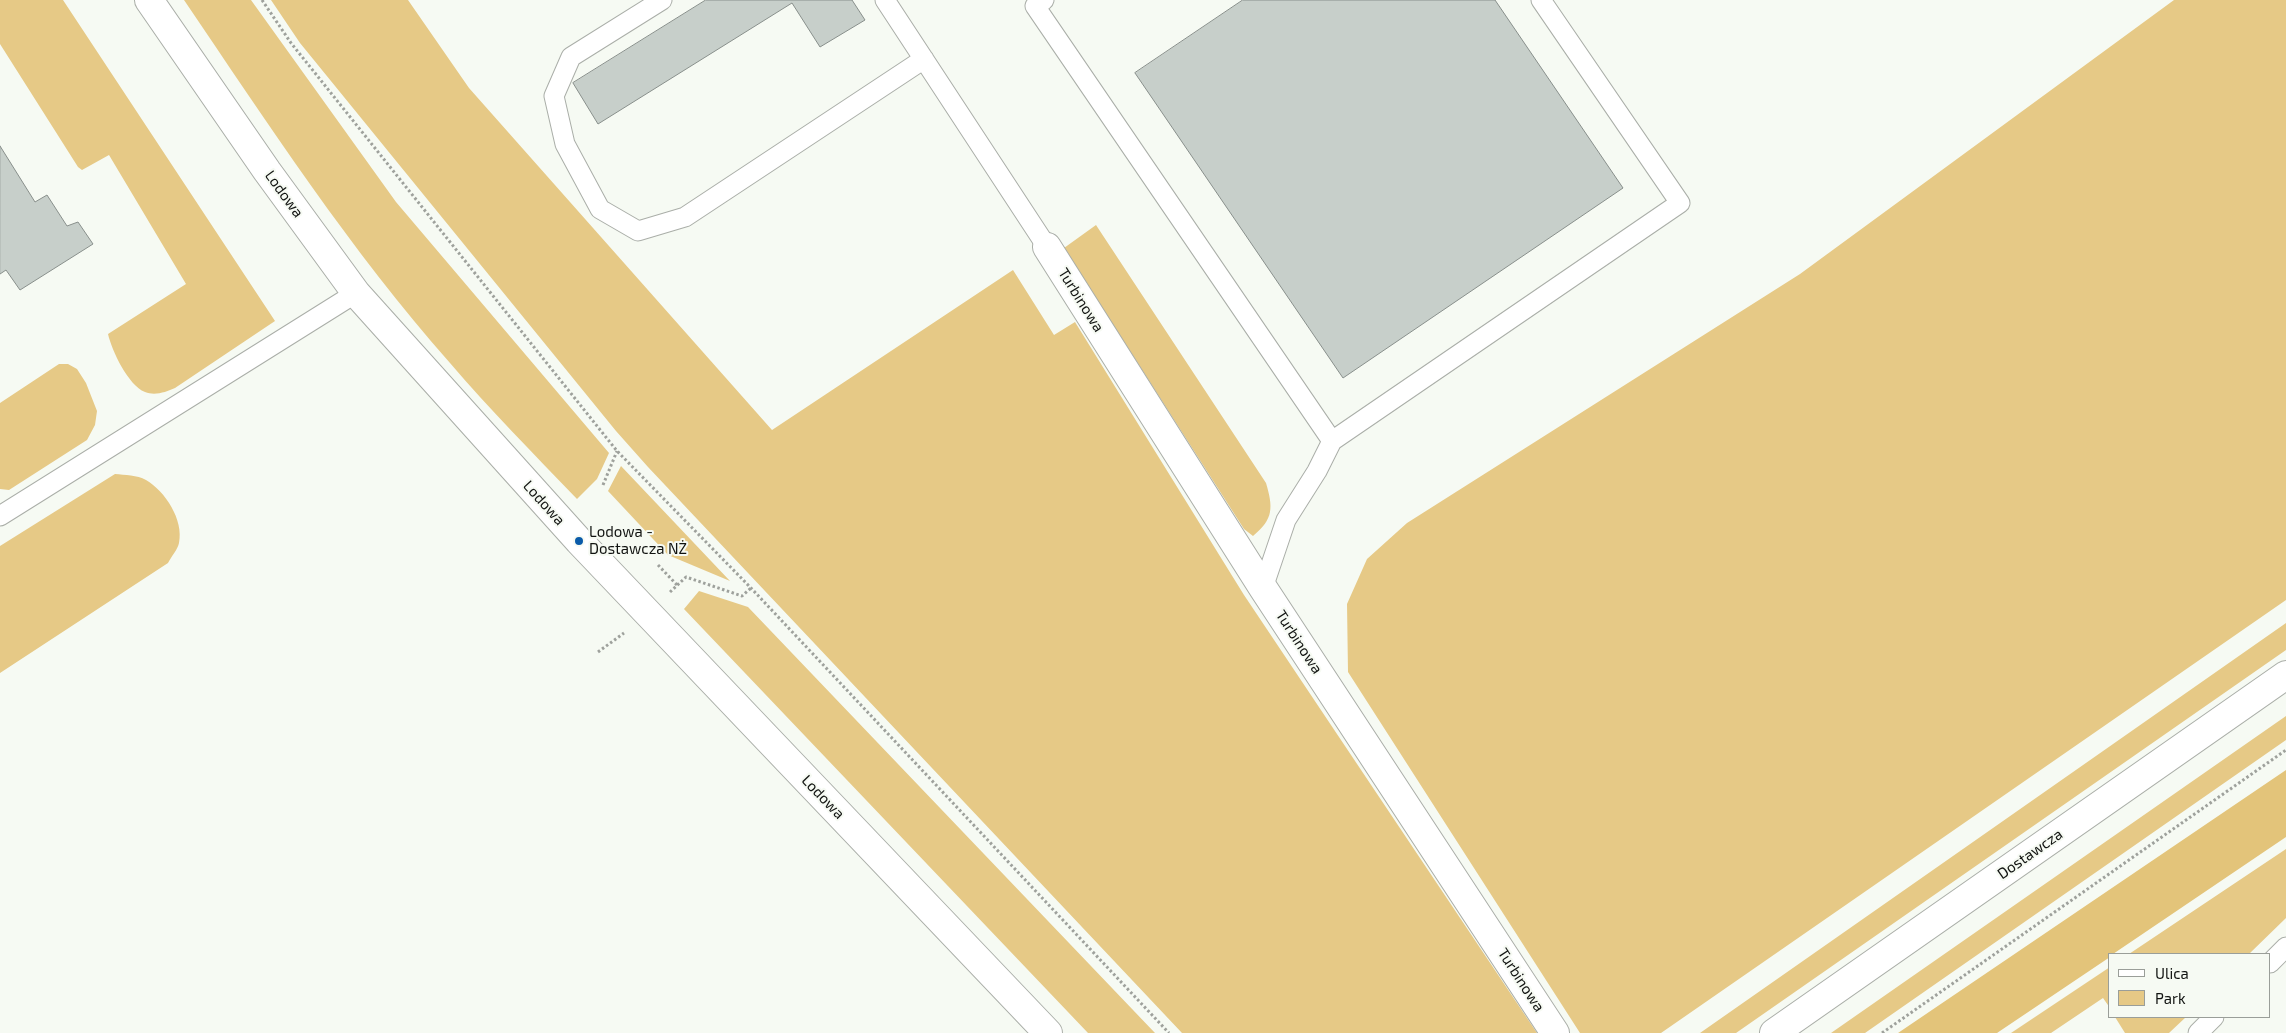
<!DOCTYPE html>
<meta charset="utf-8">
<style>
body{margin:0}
#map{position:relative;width:2286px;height:1033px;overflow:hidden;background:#f6faf3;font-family:"Exo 2",sans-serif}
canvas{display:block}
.legend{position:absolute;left:2108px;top:953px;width:162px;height:65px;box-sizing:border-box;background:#f6faf3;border:1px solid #9a9e99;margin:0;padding:6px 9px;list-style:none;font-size:15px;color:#111311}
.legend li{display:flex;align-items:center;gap:10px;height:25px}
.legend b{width:25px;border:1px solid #9a9e99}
</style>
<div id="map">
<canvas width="2286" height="1033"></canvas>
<ul class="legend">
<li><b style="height:6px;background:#fff"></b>Ulica</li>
<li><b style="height:14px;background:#e6c986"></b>Park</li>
</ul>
</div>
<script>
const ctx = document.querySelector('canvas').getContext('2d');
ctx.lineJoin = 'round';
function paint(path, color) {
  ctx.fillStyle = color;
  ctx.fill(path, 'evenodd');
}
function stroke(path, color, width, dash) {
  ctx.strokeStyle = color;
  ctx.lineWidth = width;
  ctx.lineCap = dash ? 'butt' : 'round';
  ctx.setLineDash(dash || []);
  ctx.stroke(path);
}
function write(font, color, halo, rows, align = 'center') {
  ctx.font = font + ' "Exo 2",sans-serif';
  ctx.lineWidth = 4;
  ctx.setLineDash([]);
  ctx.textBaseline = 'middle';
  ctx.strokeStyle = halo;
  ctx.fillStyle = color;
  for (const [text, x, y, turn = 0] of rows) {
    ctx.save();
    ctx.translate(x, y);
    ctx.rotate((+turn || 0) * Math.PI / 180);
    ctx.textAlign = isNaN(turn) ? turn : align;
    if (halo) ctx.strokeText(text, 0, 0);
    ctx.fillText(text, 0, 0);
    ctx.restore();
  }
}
const green = new Path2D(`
 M0,0h63l212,321 -100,67c-9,4 -20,8 -30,4 -17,-7 -33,-41 -37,-58l78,-50 -77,-129 -27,15 -4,-3 -78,-123z
 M184,0h67l145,202 213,251 -12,26 -20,20c-43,-45 -87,-89 -127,-136 -99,-112 -182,-239 -266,-363z
 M271,0h137l61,88 303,342 241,-160 41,65 21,-13 169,273 293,438h-355l-534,-566 -32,-36 -316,-388z
 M2174,0h112v600l-625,433h-81l-232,-361 -1,-68 20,-45 40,-36 393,-249z
 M1096,225l170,258c7,24 8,36 -13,53l-9,-7 -180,-281z
 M59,364h9l9,5 9,14 11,28 -2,14 -8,15 -78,50 -9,-1v-86z
 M621,466l109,115 -62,-26 -60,-64z
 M115,474c10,1 22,1 31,6 19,11 38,40 33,63 -1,6 -8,14 -11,20l-168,110v-127z
 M699,591l49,16 407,426h-67l-404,-424z
 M2286,623v27l-550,383h-36z
 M2286,716v24l-421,293h-34z
 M2286,849v69l-37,36h-120z
 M2110,967v41l-7,-10 -52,35h-40z
 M2115,1017h71l-17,16h-44z`);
const forest = new Path2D(`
 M2286,770v67l-173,117h-3v3l-113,76h-99z`);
const building = new Path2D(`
 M706,0h146l13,20 -45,27 -28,-44 -194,121 -25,-41z
 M1243,0h252l128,188 -280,190 -208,-305z
 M0,146l35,56 12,-7 20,31 11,-4 15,22 -73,46 -14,-20 -6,4z`);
const path = new Path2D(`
 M262,0l29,43 326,408 134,137 418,445
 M603,485l14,-34
 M658,565l19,20
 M670,592l16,-15 56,19 9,-8
 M598,652l26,-19
 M1882,1033l404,-283`);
const lane = new Path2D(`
 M662,0l-91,57 -17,39 11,48 35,65 38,22 47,-14 239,-158
 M885,0l162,247
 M1044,0l-9,6 297,435 348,-238 -139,-203
 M0,516l356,-223
 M1263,588l23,-68 31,-49 15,-30
 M2270,963l16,-16
 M2198,1033l16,-16`);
const street = new Path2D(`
 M1047,247l216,341 292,445
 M1774,1033l512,-358`);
const secondary = new Path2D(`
 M149,0l118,171 89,122 223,248 469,492`);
const markers = [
 [579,541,5,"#0a5ba9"]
];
const streetNames = [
 ["Lodowa",284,194,54],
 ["Turbinowa",1081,300,58],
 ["Lodowa",544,503,48],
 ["Turbinowa",1299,642,57],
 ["Lodowa",823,797,46],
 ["Dostawcza",2030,854,-35],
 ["Turbinowa",1521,980,57]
];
const poiNames = [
 ["Lodowa -",589,532],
 ["Dostawcza NŻ",589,549]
];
paint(green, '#e6c986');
paint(forest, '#e3c47a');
paint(building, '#c7cfca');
stroke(building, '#888f8b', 1);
stroke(lane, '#aaaea8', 21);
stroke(street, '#aaaea8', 30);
stroke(secondary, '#aaaea8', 30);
stroke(path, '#9ea19c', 3, [2.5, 2.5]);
stroke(lane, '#fff', 19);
stroke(street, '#fff', 28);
stroke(secondary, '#fff', 28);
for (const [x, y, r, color] of markers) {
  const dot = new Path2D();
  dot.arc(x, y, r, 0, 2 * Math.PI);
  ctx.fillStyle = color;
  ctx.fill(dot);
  stroke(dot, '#f6faf3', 2);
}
write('15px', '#111311', '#f6faf3', streetNames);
write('15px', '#111311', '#f6faf3', poiNames, 'left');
</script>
